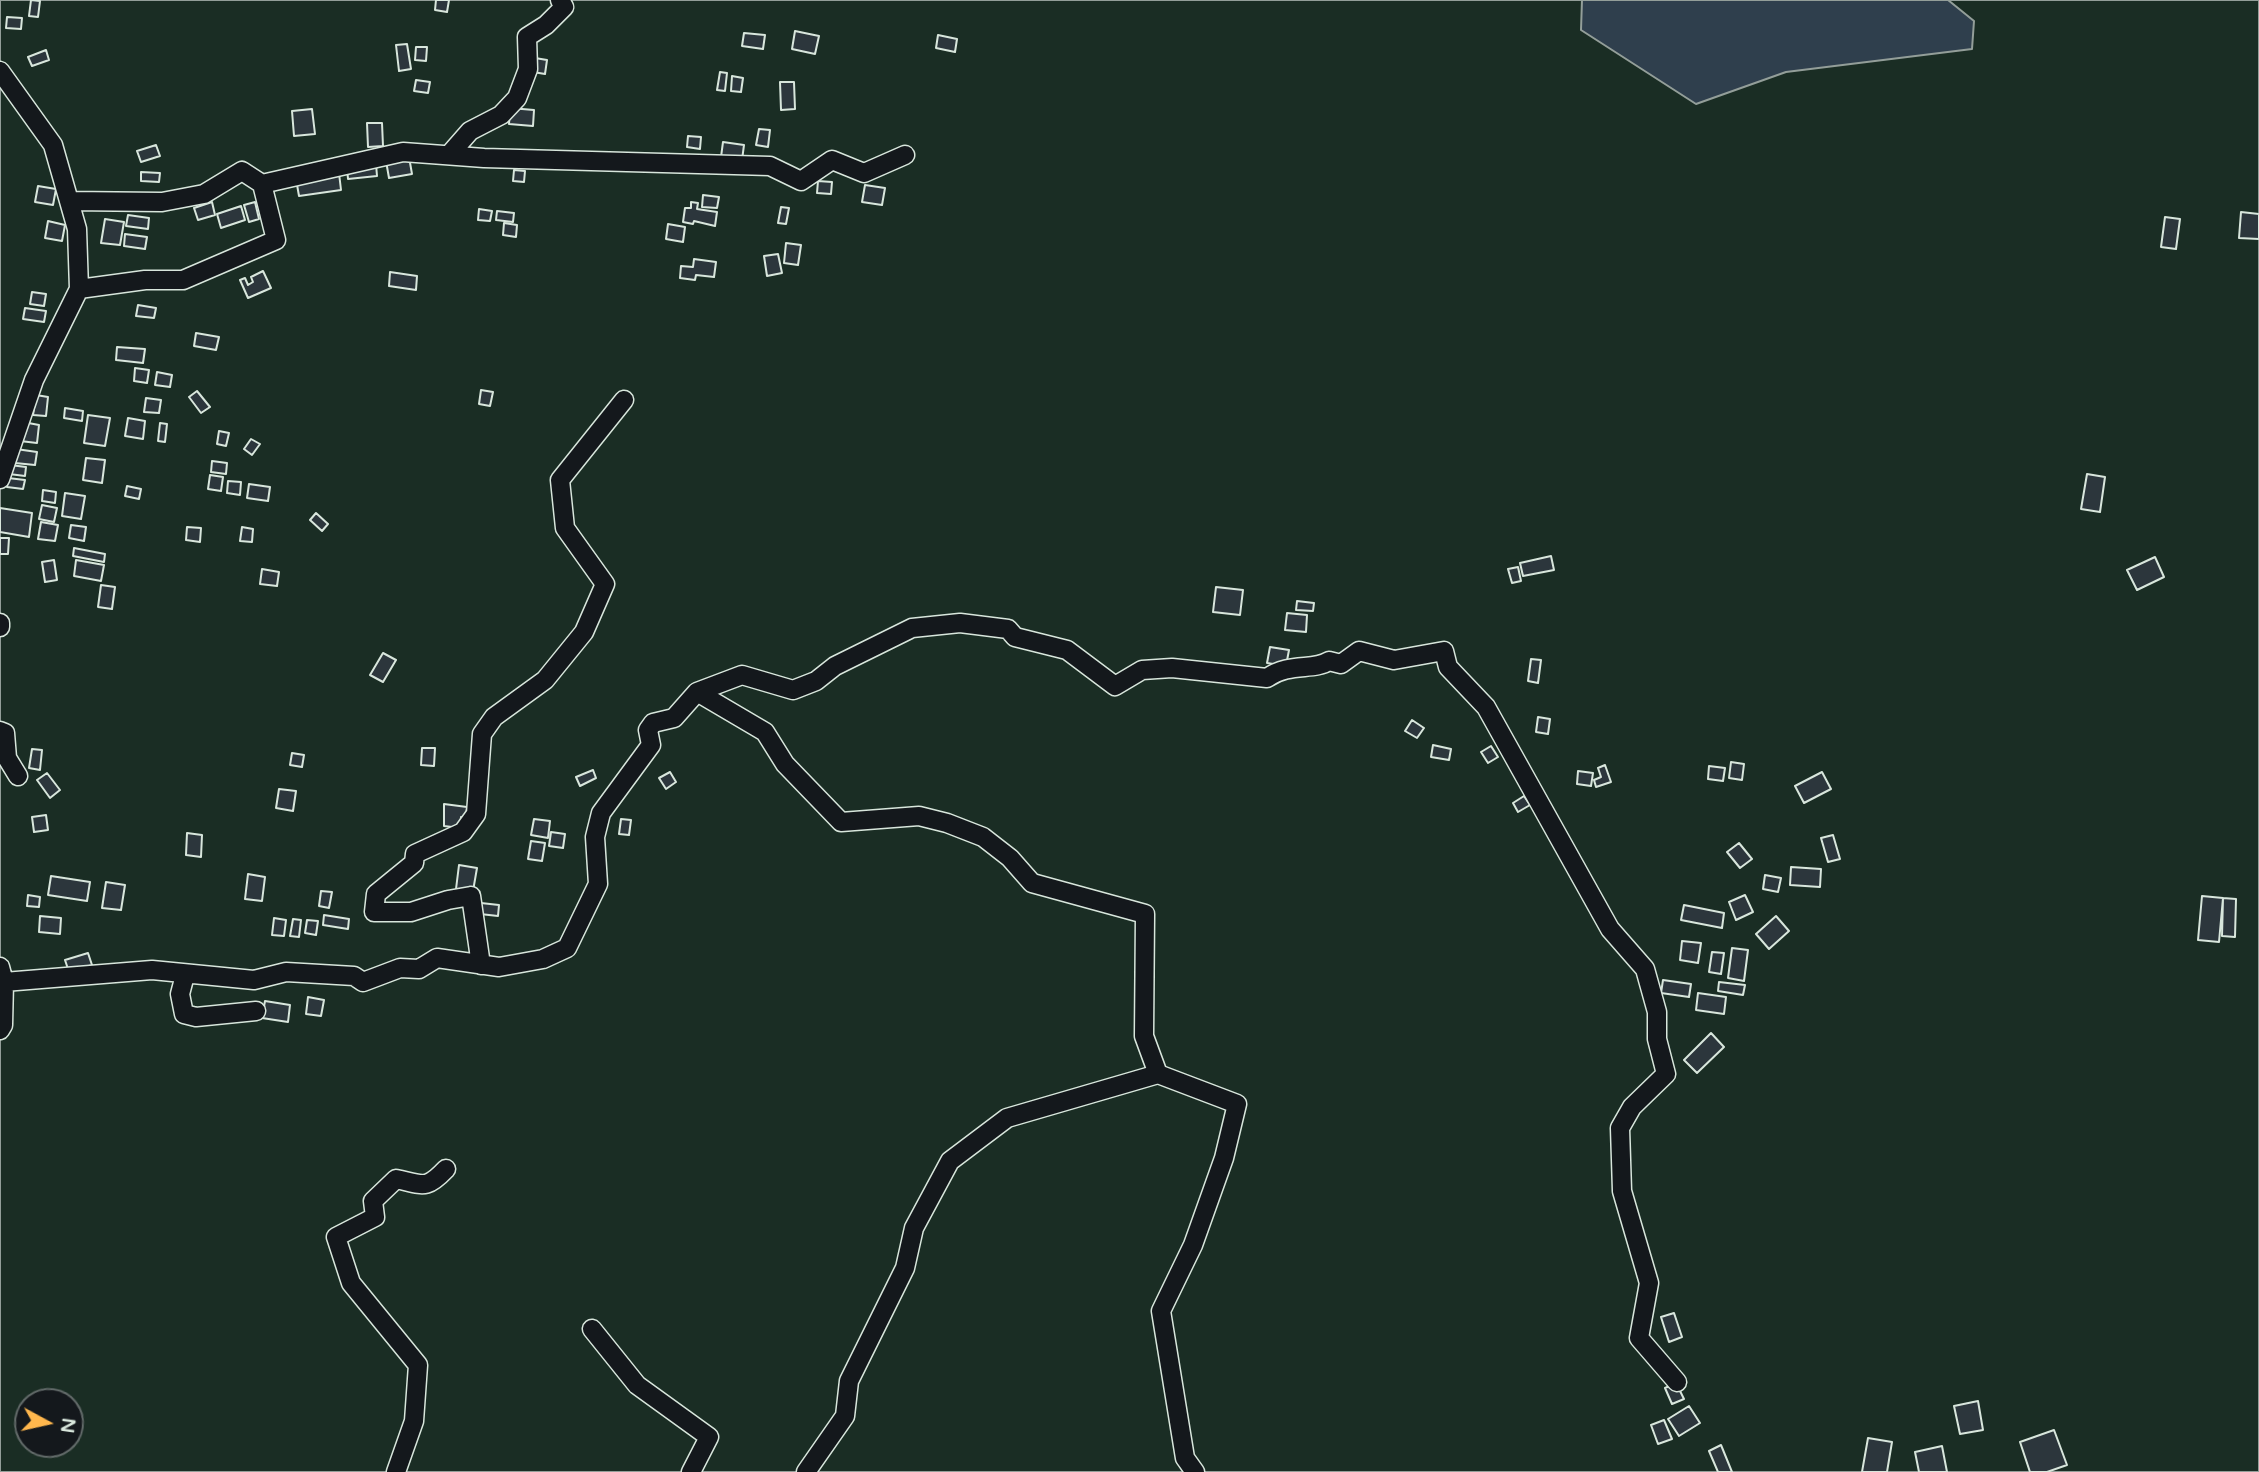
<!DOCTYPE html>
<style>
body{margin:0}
#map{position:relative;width:2259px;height:1472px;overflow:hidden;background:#14181c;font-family:"Varela Round",sans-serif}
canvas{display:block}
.north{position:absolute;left:14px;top:1388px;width:70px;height:70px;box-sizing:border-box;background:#14181c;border:2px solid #626a69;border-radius:50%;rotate:98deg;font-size:19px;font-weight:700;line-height:28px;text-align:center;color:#d8e6dc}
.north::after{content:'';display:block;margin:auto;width:24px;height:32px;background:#ffb74d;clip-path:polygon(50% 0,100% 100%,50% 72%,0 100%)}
</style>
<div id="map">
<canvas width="2259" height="1472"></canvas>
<div class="north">N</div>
</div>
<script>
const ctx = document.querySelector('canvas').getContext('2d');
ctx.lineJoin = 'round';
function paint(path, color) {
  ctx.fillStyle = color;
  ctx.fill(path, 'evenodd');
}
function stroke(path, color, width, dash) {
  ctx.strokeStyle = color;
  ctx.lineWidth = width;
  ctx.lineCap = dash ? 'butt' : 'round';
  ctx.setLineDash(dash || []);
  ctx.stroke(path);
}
const green = new Path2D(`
 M0,0h2259v1472h-2259zM28,1402h42v42h-42z`);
const water = new Path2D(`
 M1582,0h366l26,21 -2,28 -186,23 -90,32 -115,-74z`);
const building = new Path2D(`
 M31,0l9,1 -2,16 -9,-1z
 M436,0h13l-2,12 -12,-2z
 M7,17l15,1 -1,11 -15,-1z
 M795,31l24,5 -4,18 -23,-5z
 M744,33l21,2 -2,14 -21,-3z
 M938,35l19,4 -2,13 -19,-4z
 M407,44l4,25 -12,2 -3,-26z
 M416,47h11l-1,14 -11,-1z
 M46,50l3,10 -17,6 -4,-9z
 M535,58l12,2 -2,14 -12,-2z
 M720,72l7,1 -2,18 -8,-1z
 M732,76l11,2 -2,14 -10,-1z
 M416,80l14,2 -2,11 -14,-2z
 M780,82h14l1,27 -14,1z
 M510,108l24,2 -1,16 -24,-2z
 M312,109l3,25 -21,2 -2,-25z
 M367,123h15l1,23 -15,1z
 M759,129l11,1 -2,17 -12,-2z
 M688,136l13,1 -1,12 -13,-2z
 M723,142l21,3 -2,15 -21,-3z
 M156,145l4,11 -19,6 -4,-11z
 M409,157l3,17 -23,4 -3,-17z
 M376,164l1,12 -29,3 -1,-11z
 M514,170l11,1 -1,11 -11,-1z
 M141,172l19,1 -1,9 -18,-1z
 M339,173l2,17 -42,6 -3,-17z
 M818,181l14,1 -1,12 -14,-1z
 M865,185l20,3 -3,17 -20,-3z
 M38,186l18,3 -3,16 -18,-3z
 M703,195l16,2 -2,11 -15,-1z
 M212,202l3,13 -17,5 -4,-12z
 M255,202l4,17 -10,3 -5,-17z
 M691,202l7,1 -1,6 20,3 -2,14 -21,-5 -1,3 -10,-2 2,-14h6z
 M241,206l4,14 -24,8 -4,-14z
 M781,207l8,1 -3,16 -8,-1z
 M479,209l13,2 -2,10 -12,-1z
 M497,211l17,2 -1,9 -17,-2z
 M2241,212l18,2v25l-20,-1z
 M128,215l21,3 -1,11 -22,-3z
 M2165,217l15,2 -4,30 -15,-2z
 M105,219l19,3 -4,23 -19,-2z
 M48,221l17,4 -3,16 -17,-3z
 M504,223l13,2 -1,12 -13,-2z
 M668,224l17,3 -2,15 -17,-3z
 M125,234l22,3 -2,12 -21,-3z
 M786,243l15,2 -3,20 -14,-2z
 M778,254l4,19 -15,3 -3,-20z
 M694,259l22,3 -2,15 -18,-2 -1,5 -15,-2 1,-12 12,1z
 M263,271l8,17 -23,10 -8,-18 5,-2 3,7 5,-3 -2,-5z
 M390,272l27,4 -1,14 -27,-4z
 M32,292l14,2 -2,12 -14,-2z
 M138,305l18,3 -2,10 -18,-2z
 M25,308l21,3 -2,11 -21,-3z
 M196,333l23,4 -3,13 -22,-4z
 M117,347l28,2 -2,14 -27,-3z
 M135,368l14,2 -2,13 -13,-2z
 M157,372l15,3 -2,12 -15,-2z
 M481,390l12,2 -3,14 -11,-2z
 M197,391l13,16 -9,6 -12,-16z
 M36,395l12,2 -2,19 -13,-1z
 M146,398l15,2 -2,13 -15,-1z
 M65,408l18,3 -1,10 -18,-3z
 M88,415l22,3 -5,28 -21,-3z
 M128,418l17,3 -2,18 -18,-3z
 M23,422l16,3 -2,18 -17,-2z
 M160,423l7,1 -2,18 -7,-1z
 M219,431l10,2 -3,13 -9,-2z
 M251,439l9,5 -8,11 -8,-6z
 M16,449l21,3 -2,13 -20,-2z
 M86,458l19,2 -3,23 -19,-3z
 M212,461l15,2 -1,11 -15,-2z
 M10,465l16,2 -1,9 -16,-2z
 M2087,474l18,3 -5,35 -19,-3z
 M210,475l13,2 -2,14 -13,-2z
 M8,478l17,2 -2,9 -16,-2z
 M228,481l13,1 -1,13 -13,-2z
 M249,484l21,3 -2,14 -21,-3z
 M127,486l14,3 -2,10 -14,-3z
 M43,490l13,2 -1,11 -13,-2z
 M65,493l20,3 -4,23 -19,-3z
 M42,505l15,3 -3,14 -15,-3z
 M0,508l32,5 -3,24 -29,-5z
 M316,513l12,11 -6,7 -12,-11z
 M41,522l17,3 -3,16 -17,-2z
 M71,525l15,2 -2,14 -15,-3z
 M187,527l14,1 -1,14 -14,-2z
 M242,527l11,2 -1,13 -12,-1z
 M0,538h9l-1,16h-8z
 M74,548l31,6 -1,8 -31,-6z
 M1551,556l3,14 -31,6 -3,-13z
 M2155,557l9,20 -27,13 -10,-20z
 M54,560l3,20 -12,2 -3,-20z
 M76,560l28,5 -3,16 -27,-5z
 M1518,567l3,14 -9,2 -4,-14z
 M262,569l17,3 -2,14 -17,-2z
 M101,585l14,2 -3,22 -14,-2z
 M1216,587l27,3 -3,25 -27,-3z
 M1297,601l17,2 -1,8 -17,-1z
 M1287,613l20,2 -1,17 -21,-2z
 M1270,647l19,3 -3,16 -19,-3z
 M383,653l13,7 -13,22 -13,-7z
 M1531,659l10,1 -3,23 -10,-2z
 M1538,717l12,2 -2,15 -12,-2z
 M1412,720l12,8 -7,10 -12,-7z
 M1433,745l18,4 -2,11 -18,-3z
 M1491,746l7,11 -10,6 -7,-11z
 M422,748h13l-1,18 -13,-1z
 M32,749l10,1 -2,20 -11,-2z
 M292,753l12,2 -2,12 -12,-2z
 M1731,762l13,2 -2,16 -13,-2z
 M1605,765l6,17 -15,5 -2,-7 7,-3 -3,-9z
 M1709,766l16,2 -2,13 -15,-2z
 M593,770l3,8 -16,8 -4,-9z
 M1578,771l15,2 -2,13 -14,-2z
 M670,772l6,10 -10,7 -7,-11z
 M1822,772l9,17 -27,14 -9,-17z
 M47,773l13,17 -10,8 -13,-18z
 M279,789l17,2 -3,20 -17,-3z
 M1524,796l6,9 -12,7 -5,-9z
 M444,804l23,3 -1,10h-5l-1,11 -16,-2z
 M46,815l2,15 -14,2 -2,-15z
 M534,819l16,2 -2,17 -17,-3z
 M621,819l10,1 -2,15 -10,-1z
 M551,832l14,2 -2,14 -14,-2z
 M187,833l15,2 -1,22 -15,-2z
 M1833,835l7,24 -12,3 -7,-24z
 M531,841l14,2 -3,18 -14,-2z
 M1739,843l13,16 -12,9 -13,-16z
 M459,865l18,3 -4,23 -17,-2z
 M1791,867l30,2 -1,18 -30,-2z
 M248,874l17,3 -3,24 -17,-2z
 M1765,875l16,3 -3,14 -15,-3z
 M51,876l39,6 -3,19 -39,-6z
 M106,882l19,3 -4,25 -19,-2z
 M321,891l11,1 -3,16 -10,-2z
 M28,895l12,2 -1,10 -12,-1z
 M1745,895l8,17 -17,8 -7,-18z
 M2202,896l21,2 -4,44 -21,-2z
 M2223,898l13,1 -1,38 -13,-1z
 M481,903l18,2 -1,11 -18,-2z
 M1684,905l40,8 -2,15 -41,-8z
 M324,915l25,4 -1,10 -25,-4z
 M40,916l21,2 -1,16 -21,-2z
 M1776,916l13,15 -20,18 -13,-15z
 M274,918l12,2 -2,16 -12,-1z
 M293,919l8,1 -2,17 -9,-1z
 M307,920l11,1 -2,14 -11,-2z
 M1682,941l19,2 -3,20 -18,-3z
 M1732,948l16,2 -4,31 -16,-3z
 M1712,952l12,1 -3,21 -12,-2z
 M88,953l4,12 -23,7 -4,-12z
 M1663,980l28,4 -2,13 -28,-4z
 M1719,982l26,3 -2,10 -25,-4z
 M1698,993l28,4 -2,17 -28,-4z
 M308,997l16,3 -3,16 -15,-2z
 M265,1001l25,4 -2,17 -26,-4z
 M1711,1033l13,14 -27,26 -13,-13z
 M1674,1313l8,24 -13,5 -8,-25z
 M1676,1383l8,16 -12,5 -7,-16z
 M1978,1401l5,29 -23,4 -6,-28z
 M1689,1406l11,17 -21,13 -11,-17z
 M1664,1420l8,19 -14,5 -7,-19z
 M2054,1430l13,35 -20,7h-17l-10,-30z
 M1868,1438l24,4 -5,30h-25z
 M1721,1445l11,27h-14l-9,-21z
 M1942,1446l5,26h-28l-4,-20z`);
const street = new Path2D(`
 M0,71l53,74 24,84 2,60
 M449,155l21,-24 31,-16 16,-17 11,-29 -1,-32 19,-12 18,-18 -4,-7
 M69,201l93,1 42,-8 38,-23 20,13
 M0,479l34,-99 45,-91 66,-9h38l93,-40 -14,-56 141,-32 81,6 286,8 31,15 31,-21 32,13 41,-18
 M0,623v4
 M697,692l45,-17 51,15 23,-9 19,-15 77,-38 48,-5 48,6 7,8 52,13 48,36 27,-16 30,-2 95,10c22,-16 47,-7 62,-17l12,3 18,-13 35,9 50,-9 4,16 38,40 124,222 35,40 12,43v27l9,35 -34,33 -12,21 2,63 27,92 -10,55 38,44
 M0,731l5,2 2,25 11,18
 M481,965l-10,-69 -23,4 -37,12h-37l2,-18 38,-31 1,-9 48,-22 13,-18 6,-80 12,-17 51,-37 39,-48 21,-48 -40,-56 -5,-48 64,-80
 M0,967l4,15 -1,43 -3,5
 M185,975l-5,19 4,20 12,3 60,-6
 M4,982l148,-12 102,10 32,-8 68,4 9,6 37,-14 19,1 18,-11 62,9 44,-8 24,-11 31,-64 -3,-47 6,-24 50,-68 -3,-15 5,-7 21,-5 23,-26 68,40 20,32 56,58 78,-6 28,7 36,14 27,21 22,25 113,31 -1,122 14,38 79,30 -13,54 -31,87 -32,66 24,147 10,14
 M592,1329l45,56 72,52 -18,35
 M396,1472l18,-51 4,-56 -67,-82 -15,-46 39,-20 -2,-16 23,-22c28,6 30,11 50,-10
 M806,1472l39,-56 4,-35 56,-113 9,-40 36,-67 57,-43 151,-44`);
paint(green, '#1a2d24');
stroke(green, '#939e99', 2);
paint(water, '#2f3f4d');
stroke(water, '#939e99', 2);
paint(building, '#2c363c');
stroke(building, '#d8e6dc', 2);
stroke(street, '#d8e6dc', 21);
stroke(street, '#14181c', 18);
</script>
